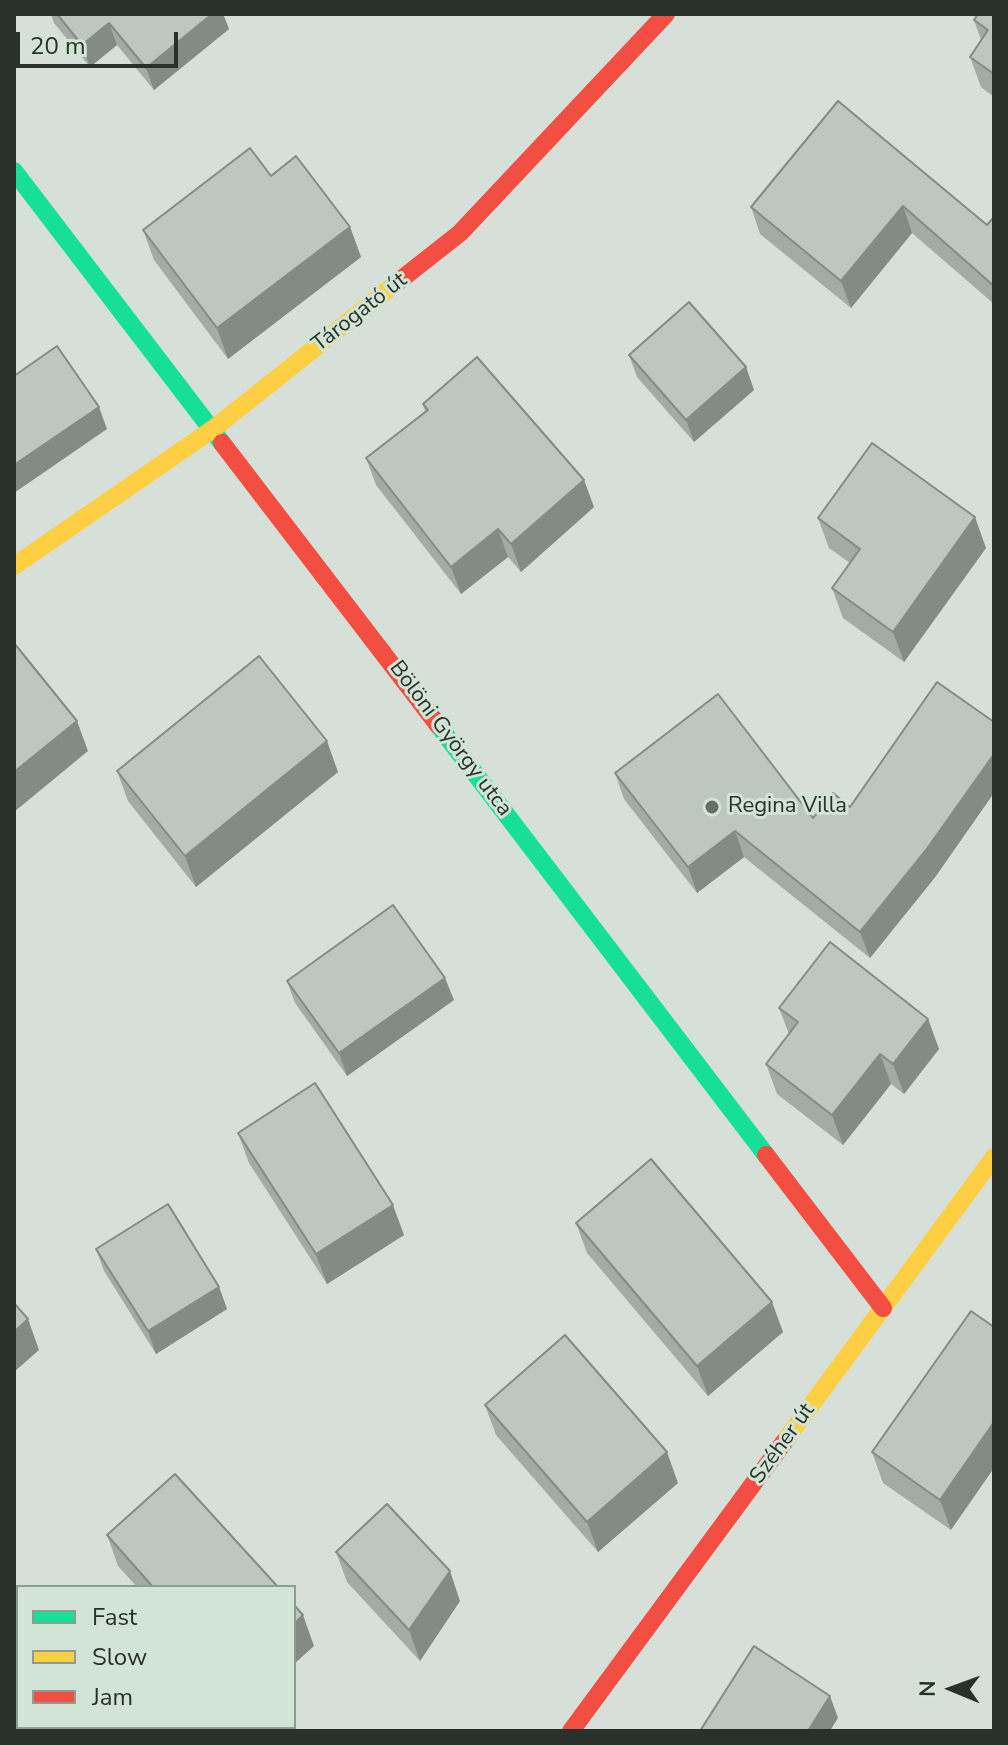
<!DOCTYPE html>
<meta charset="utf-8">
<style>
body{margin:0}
#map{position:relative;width:1008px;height:1745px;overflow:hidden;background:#d6e0d8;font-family:"Nunito Sans",sans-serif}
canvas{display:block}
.frame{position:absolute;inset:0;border:16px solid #2a312b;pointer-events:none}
.legend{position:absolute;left:16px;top:1585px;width:280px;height:144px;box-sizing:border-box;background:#d2e4d6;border:2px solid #8f9c92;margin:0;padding:10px 14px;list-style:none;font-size:24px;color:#2a312b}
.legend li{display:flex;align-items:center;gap:16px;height:40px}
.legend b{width:40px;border:2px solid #8f9c92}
.north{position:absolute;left:912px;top:1649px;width:80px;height:80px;-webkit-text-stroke:6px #d2e4d6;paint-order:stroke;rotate:271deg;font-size:22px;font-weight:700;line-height:32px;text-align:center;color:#2a312b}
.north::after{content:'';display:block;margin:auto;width:28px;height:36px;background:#2a312b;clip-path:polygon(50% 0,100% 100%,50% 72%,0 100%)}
.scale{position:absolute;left:16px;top:32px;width:162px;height:36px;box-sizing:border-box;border:4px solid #2a312b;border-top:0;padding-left:10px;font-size:24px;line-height:28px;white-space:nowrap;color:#2a312b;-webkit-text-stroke:6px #d2e4d6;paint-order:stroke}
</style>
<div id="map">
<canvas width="1008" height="1745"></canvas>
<div class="frame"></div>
<ul class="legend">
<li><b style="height:10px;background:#16e098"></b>Fast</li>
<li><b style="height:10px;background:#ffcf43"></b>Slow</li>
<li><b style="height:10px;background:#f24e42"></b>Jam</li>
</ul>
<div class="north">N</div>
<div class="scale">20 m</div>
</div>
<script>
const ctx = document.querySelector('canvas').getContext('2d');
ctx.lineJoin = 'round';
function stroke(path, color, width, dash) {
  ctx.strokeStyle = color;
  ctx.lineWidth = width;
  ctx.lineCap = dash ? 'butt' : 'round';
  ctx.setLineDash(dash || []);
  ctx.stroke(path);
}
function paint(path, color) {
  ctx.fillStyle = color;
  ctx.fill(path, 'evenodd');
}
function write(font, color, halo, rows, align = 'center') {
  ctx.font = font + ' "Nunito Sans",sans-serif';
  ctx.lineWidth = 6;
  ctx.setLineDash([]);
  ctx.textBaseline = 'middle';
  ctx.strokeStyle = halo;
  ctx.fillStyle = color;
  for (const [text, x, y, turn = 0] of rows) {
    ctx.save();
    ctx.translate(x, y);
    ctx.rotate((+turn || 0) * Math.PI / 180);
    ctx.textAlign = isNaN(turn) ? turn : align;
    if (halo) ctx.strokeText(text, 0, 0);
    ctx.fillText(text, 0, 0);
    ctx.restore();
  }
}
const fast = new Path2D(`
 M14,171l208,272
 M438,725l328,430`);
const slow = new Path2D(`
 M14,566l199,-137 186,-148
 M784,1442l210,-285`);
const jam = new Path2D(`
 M399,281l61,-48 206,-219
 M222,443l216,282
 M766,1155l117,153
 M571,1731l213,-289`);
const wall = new Path2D(`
 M51,14h172l6,15 -75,61 -37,-45 -27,22 -36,-44z
 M994,14v83l-13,-10 -11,-30 11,-17 -7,-20z
 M838,101l149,124 7,-8v87l-82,-71 -61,75 -91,-74 -9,-27z
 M271,176l79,51 11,30 -133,102 -74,-99 -11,-30z
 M629,355l117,12 8,23 -60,52 -57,-65z
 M423,404l171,103 -73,65 -13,-15 -47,37 -85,-109 -10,-27 59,-47z
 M818,518l168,30 -82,114 -61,-44 -11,-30 18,-25 -21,-15z
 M117,771l221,1 -142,115 -68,-86z
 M615,773l198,45 123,58 -66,82 -126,-101 -47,36 -73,-94z
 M287,981l167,19 -107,76 -52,-73z
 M779,1008l149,11 11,30 -35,45 -13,-10 -48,61 -66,-51 -11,-30 23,-30z
 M238,1133l166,102 -77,49 -78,-121z
 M576,1223l207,109 -75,64 -121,-143z
 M96,1249l123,38 8,22 -71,45 -52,-83z
 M971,1311l-20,219 -68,-47 -11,-31z
 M485,1405l193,78 -80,69 -102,-117z
 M107,1535l171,52h-141l-19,-21z
 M336,1552l124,49 -40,60 -73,-79z
 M14,1595l4,5v127h76l-5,4h-75z`);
const shadedWall = new Path2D(`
 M212,14h11l6,15 -75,61 -8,-22z
 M109,23l8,22 -27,22 -8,-22z
 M903,206l9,27 -61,75 -10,-27z
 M350,227l11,30 -133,102 -11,-31z
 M746,367l8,23 -60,52 -8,-22z
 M99,407l8,22 -93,64v-28z
 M584,480l10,27 -73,65 -10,-28z
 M975,517l11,31 -82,114 -11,-30z
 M498,529l10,28 -47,37 -10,-27z
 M77,721l11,30 -74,61v-40z
 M327,741l11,31 -142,115 -11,-31z
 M994,754v39l-58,83 -66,82 -10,-26z
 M735,831l9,26 -47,36 -9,-26z
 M445,978l9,22 -107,76 -8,-23z
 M928,1019l11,30 -35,45 -11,-30z
 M880,1054l11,30 -48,61 -11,-30z
 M393,1205l11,30 -77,49 -11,-30z
 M219,1287l8,22 -71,45 -8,-23z
 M772,1302l11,30 -75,64 -11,-30z
 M28,1319l11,31 -25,22v-40z
 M994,1422v46l-43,62 -11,-30z
 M667,1452l11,31 -80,69 -11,-30z
 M450,1571l10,30 -40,60 -11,-31z
 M303,1615l11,31 -20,18v-40z
 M830,1696l8,22 -8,13h-22z
 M50,1727h44l-5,4h-45z`);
const building = new Path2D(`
 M57,14h155l-66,54 -37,-45 -27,22z
 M978,14h16v60l-24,-17 18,-27 -14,-10z
 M838,101l149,124 7,-8v69l-91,-80 -62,75 -90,-74z
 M250,148l21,28 25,-20 54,71 -133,101 -74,-98z
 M689,302l57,65 -60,53 -57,-65z
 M57,346l42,61 -85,58v-89z
 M477,357l107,123 -73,64 -13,-15 -47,38 -85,-109 62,-48 -5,-6z
 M872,443l103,74 -82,115 -61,-44 28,-39 -42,-31z
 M14,643l63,78 -63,51z
 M259,656l68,85 -142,115 -68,-85z
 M937,682l57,40v32l-68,96 -66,82 -125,-101 -47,36 -73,-94 103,-79 95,124 20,-25 17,14z
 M393,905l52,73 -106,75 -52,-72z
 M830,942l98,77 -35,45 -13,-10 -48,61 -66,-51 32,-42 -19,-14z
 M315,1083l78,122 -77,49 -78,-121z
 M651,1159l121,143 -75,64 -121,-143z
 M168,1204l51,83 -71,44 -52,-82z
 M14,1303l14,16 -14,13z
 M971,1311l23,16v95l-54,78 -68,-48z
 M565,1335l102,117 -80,70 -102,-117z
 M175,1474l103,113h-125l-46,-52z
 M387,1504l63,67 -41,59 -73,-78z
 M14,1595l4,5v124l-4,-5z
 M294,1605l9,10 -9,9z
 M754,1646l76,50 -22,35h-108z
 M20,1727h30l-6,4h-21z`);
const markers = [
 [712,807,8,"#666e68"]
];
const streetNames = [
 ["Tárogató út",360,313,-38],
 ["Bölöni György utca",450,739,53],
 ["Széher út",783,1444,-54]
];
const poiNames = [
 ["Regina Villa",728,807]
];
stroke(fast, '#16e098', 18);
stroke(slow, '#ffcf43', 18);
stroke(jam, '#f24e42', 18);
paint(wall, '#a3aba5');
paint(shadedWall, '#848b86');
paint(building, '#bdc7c0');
stroke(building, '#848b86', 2);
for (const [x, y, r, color] of markers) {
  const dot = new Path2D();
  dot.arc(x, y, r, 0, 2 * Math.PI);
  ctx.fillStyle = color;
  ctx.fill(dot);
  stroke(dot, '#d2e4d6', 3);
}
write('22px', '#2a312b', '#d2e4d6', streetNames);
write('22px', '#2a312b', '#d2e4d6', poiNames, 'left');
</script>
